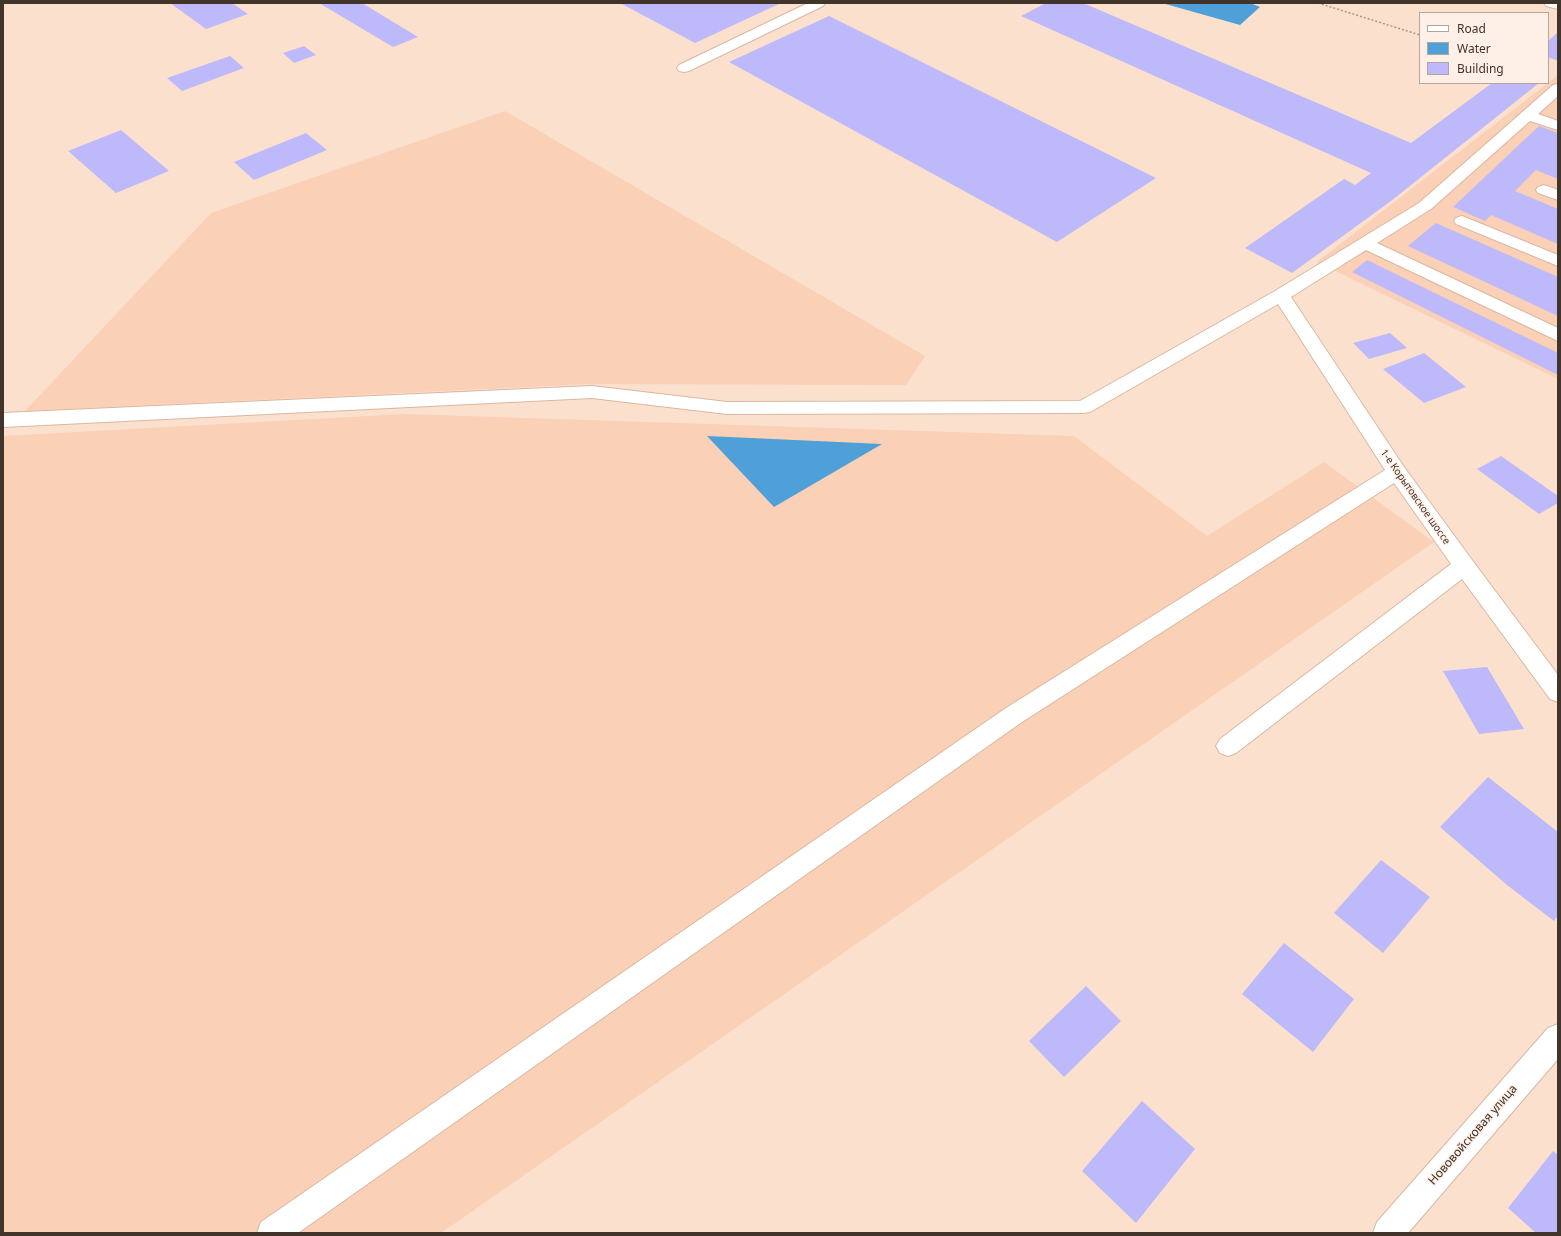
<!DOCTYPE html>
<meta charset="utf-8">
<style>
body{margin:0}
#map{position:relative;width:1561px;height:1236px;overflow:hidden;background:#fce0ce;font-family:"Noto Sans",sans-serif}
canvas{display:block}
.frame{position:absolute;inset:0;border:4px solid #41342b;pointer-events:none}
.legend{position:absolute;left:1419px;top:12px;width:130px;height:72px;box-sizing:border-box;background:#fff0e7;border:1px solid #b3a59c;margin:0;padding:5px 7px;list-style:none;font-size:12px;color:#41342b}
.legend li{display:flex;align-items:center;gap:8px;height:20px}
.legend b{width:20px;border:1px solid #b3a59c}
</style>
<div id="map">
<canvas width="1561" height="1236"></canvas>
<div class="frame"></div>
<ul class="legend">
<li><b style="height:5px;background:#fff"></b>Road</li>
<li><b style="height:11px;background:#4f9fd8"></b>Water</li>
<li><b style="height:11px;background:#bdb9fb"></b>Building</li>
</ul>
</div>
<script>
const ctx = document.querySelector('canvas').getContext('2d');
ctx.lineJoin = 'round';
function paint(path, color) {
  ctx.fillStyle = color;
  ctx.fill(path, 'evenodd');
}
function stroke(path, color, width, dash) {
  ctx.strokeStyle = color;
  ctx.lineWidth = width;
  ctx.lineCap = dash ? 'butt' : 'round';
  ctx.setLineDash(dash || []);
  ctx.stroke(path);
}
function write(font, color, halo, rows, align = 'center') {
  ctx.font = font + ' "Noto Sans",sans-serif';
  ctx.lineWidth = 3;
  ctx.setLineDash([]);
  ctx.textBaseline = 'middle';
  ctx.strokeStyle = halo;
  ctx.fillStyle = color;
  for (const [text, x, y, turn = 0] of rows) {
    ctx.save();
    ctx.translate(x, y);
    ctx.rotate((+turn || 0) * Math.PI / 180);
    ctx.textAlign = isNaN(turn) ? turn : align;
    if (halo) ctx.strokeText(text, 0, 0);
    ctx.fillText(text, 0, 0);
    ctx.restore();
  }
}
const built = new Path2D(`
 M1558,75v304l-241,-117 231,-179z
 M505,111l420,245 -19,29 -316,-1 -565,27 186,-198z
 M405,414l669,22 133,100 117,-74 110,80 -993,691h-438v-797z`);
const water = new Path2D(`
 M1162,3h88l10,4 -20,18z
 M707,436l175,8 -108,63z`);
const building = new Path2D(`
 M170,3h62l16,11 -42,15z
 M319,3h43l56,34 -25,10z
 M620,3h161l-86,40z
 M1046,3h37l328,140 81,-60h47l-148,118 -99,72 -47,-25 99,-69 11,6 16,-12 -350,-157z
 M829,16l327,162 -99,64 -328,-180z
 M1558,32v29l-10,-4v-16z
 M304,46l12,9 -22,8 -11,-10z
 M230,56l14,12 -62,23 -15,-13z
 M1539,126l19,7v46l-22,-9 -21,21 43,18v35l-67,-29 -6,6 -32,-14z
 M121,130l48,41 -53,22 -48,-42z
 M306,133l21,17 -73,30 -20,-18z
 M1436,223l122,54v39l-150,-70z
 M1367,260l191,93v22l-206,-103z
 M1390,333l17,15 -38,11 -16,-16z
 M1424,353l42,34 -42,16 -41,-34z
 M1501,456l57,40v7l-19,11 -62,-45z
 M1487,667l37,62 -45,5 -36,-63z
 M1488,777l70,55v84l-4,5 -47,-36 -67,-58z
 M1381,860l49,37 -47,56 -49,-40z
 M1284,943l70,56 -41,53 -71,-58z
 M1086,986l35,35 -57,56 -35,-36z
 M1142,1101l53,48 -59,74 -54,-52z
 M1553,1151l5,4v78h-22l-28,-25z`);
const path = new Path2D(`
 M1318,3l102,32`);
const minor = new Path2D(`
 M808,3h17l-2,3 -134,65 -5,1 -5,-1 -2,-3 2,-3z
 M1544,3h14v6l-12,-3z
 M1558,84v12l-20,18 20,7v9l-28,-9 -99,88 -54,34 181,85v13l-192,-91 -75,47 113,170 68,93 86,115v27l-8,-3 -88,-120 -226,174 -8,3 -8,-3 -4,-7 4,-7 231,-175 -57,-81 -372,239 -724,511h-41l4,-11 745,-514 379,-238 -107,-166 -188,108 -7,1 -356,1 -135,-16 -589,29v-14l589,-27 135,16 353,-1 195,-110 144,-88 134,-118z
 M1544,185l14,5v10l-20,-7 -2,-3 2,-3z
 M1462,216l96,39v11l-102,-42 -2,-3 2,-3z
 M1558,1024v35l-150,174h-35l4,-11 171,-194z`);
const streetNames = [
 ["1-е Корытовское шоссе",1415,497,55]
];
const nearStreetnames = [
 ["Нововойсковая улица",1473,1135,-49]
];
paint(built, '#fad0b6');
paint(water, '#4f9fd8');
paint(building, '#bdb9fb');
stroke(minor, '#d9b7a1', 2);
stroke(path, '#ac9688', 1.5, [2, 2]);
paint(minor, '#fff');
write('10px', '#41342b', '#fff0e7', streetNames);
write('12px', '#41342b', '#fff0e7', nearStreetnames);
</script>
